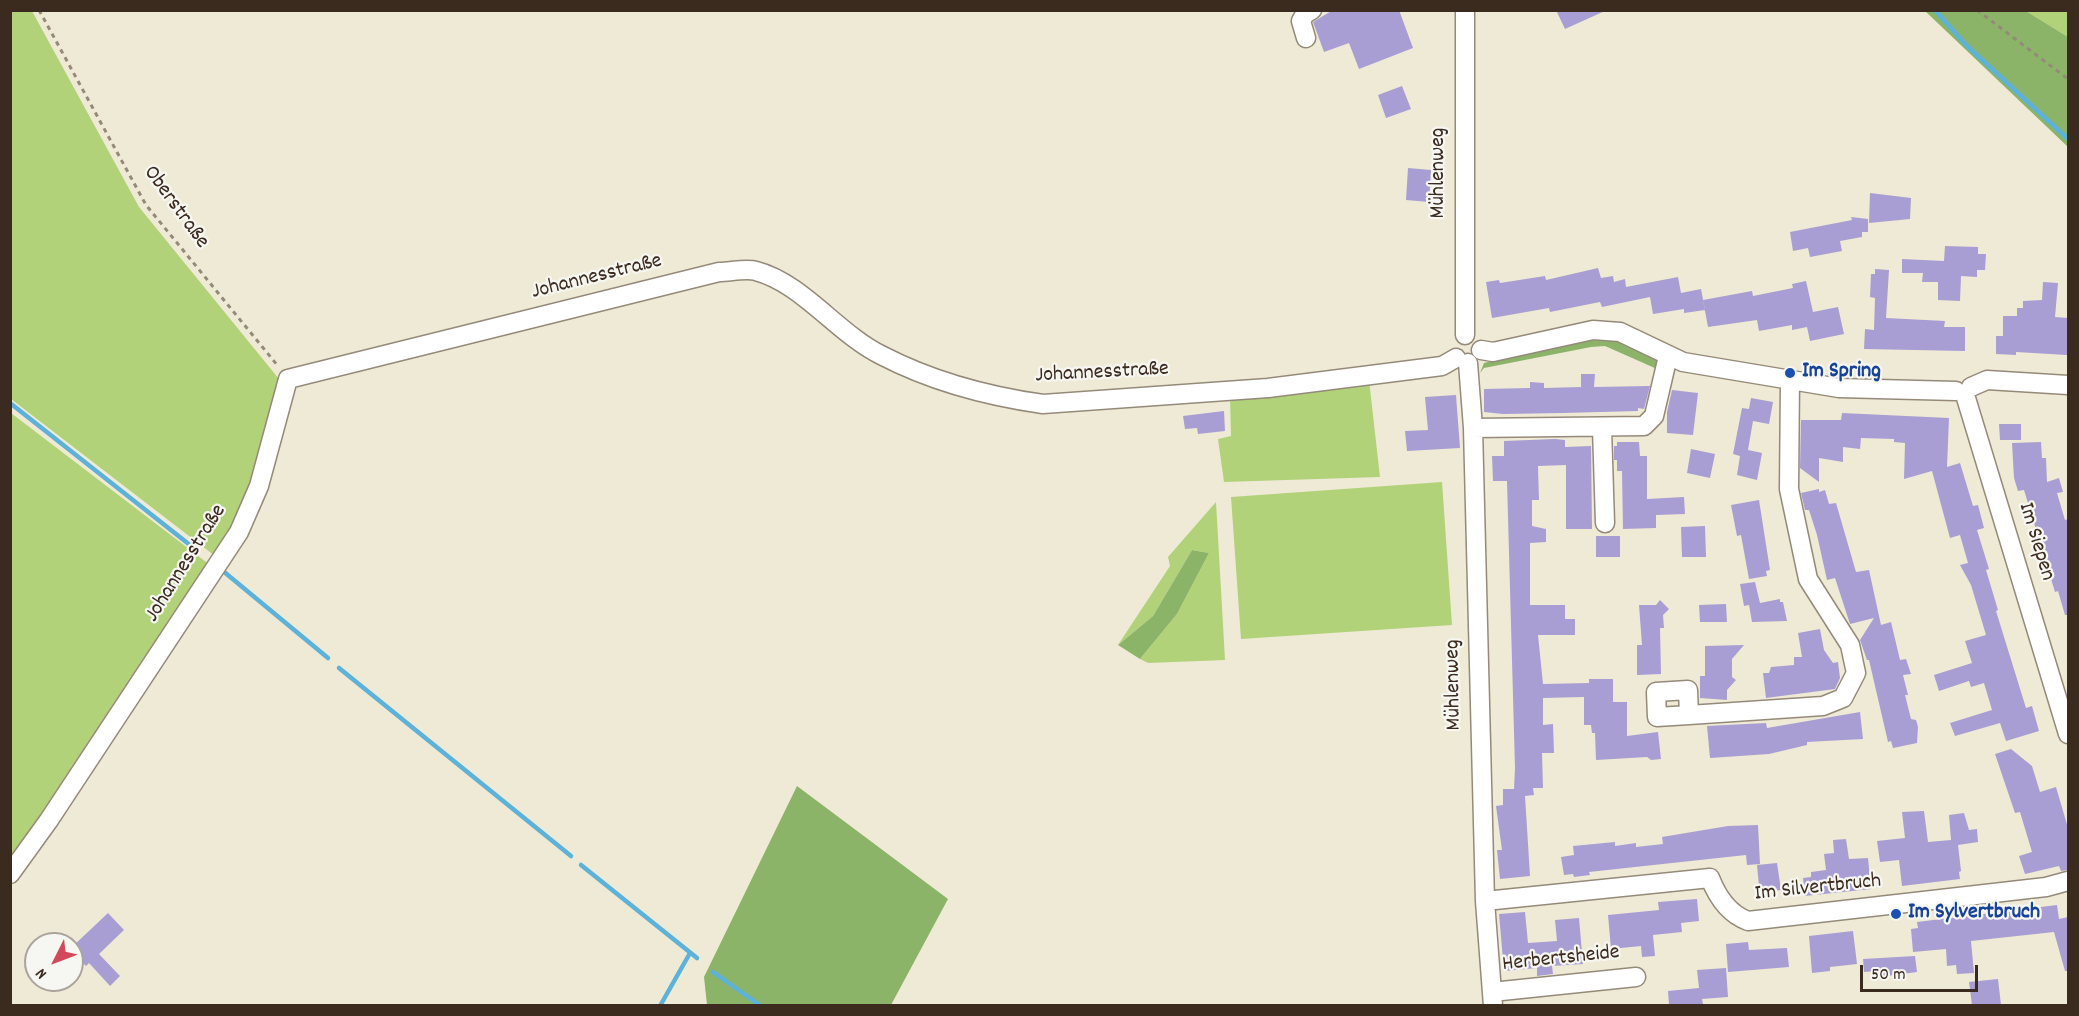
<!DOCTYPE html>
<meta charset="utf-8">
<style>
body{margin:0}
#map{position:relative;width:2079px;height:1016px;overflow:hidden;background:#efead5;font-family:Dekko,sans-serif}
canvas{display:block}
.frame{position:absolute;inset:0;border:12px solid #3b2a1e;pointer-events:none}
.north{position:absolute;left:24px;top:932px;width:60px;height:60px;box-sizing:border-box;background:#f6f6f2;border:2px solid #aba49d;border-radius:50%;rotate:228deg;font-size:16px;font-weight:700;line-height:24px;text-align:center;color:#3b2a1e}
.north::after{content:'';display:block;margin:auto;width:21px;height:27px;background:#d1495b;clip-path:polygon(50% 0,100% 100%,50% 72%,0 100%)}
.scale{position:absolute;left:1860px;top:965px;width:118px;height:27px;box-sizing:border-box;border:3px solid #3b2a1e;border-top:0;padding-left:8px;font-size:18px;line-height:21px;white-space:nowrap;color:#3b2a1e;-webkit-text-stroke:4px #f6f6f2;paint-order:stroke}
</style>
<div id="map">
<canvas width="2079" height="1016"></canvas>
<div class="frame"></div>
<div class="north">N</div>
<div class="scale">50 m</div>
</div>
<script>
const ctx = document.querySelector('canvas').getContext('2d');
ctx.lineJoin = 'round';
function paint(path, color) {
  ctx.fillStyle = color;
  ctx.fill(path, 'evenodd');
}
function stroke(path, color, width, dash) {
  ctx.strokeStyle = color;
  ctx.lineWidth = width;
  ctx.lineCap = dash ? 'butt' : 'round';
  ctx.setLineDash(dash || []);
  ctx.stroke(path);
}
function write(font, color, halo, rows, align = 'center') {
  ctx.font = font + ' Dekko,sans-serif';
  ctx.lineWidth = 4.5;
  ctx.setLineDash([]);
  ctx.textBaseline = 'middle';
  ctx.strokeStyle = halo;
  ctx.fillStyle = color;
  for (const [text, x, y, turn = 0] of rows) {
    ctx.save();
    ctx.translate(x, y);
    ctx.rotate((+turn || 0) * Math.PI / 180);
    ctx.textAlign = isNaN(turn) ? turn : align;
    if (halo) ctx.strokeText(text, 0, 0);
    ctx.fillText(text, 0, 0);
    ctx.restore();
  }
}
const green = new Path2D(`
 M10,11h22l107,196 140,172 -24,103 -20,43 -20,31 -204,-157z
 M2026,11h42v26z
 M1369,380l11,97 -156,5 -6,-43 13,-3 -1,-40z
 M11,413l199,152 -199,309z
 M1442,482l10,143 -211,14 -10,-142z
 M1216,502l9,158 -77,3 -8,-4 37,-45 32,-61 -17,-3 -39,66 -35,29 52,-79 -2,-9z`);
const forest = new Path2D(`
 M1925,11h101l42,26v110z
 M1586,336l33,4 37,19 1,10 -52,-23 -14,1 -107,21 -4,5 4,-10z
 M1192,550l17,3 -32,61 -37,45 -22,-14 35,-29z
 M797,786l151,113 -57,106h-184l-3,-28z`);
const stream = new Path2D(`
 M1935,10l30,34 103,95
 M10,403l185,146
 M223,571l105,87
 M339,668l232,188
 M581,865l116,93
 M713,972l48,34
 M660,1006l30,-53`);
const building = new Path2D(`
 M1333,10h66l14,38 -54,21 -10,-26 -25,9 -11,-30z
 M1556,10h51l-42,19z
 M1402,86l9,23 -25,9 -8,-23z
 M1408,168l23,2 -2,32 -23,-2z
 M1870,193l41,5 -1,21 -41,4z
 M1851,217l17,2v13h-6v5l-22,4 2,10 -32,6 -2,-9 -15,3 -3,-19 62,-12z
 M1945,246l33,1v7h8l-1,16h-8v7l-16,-1 -1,25 -22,-1v-18h-16l1,-9h-21v-14l42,2z
 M1598,268l3,10 12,-2 1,6 11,-3 1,8 52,-10 3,16 20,-4 4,21 -21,3v-4l-31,5 -3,-17 -48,10 -2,-5 -50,10 -1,-4 -57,10 -6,-36 13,-2 1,3 45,-7 1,4z
 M1875,269l14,1 -3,48 59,3 -1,6h21v24l-101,-2 1,-20 9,1 1,-32 -5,-1 1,-23h4z
 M1806,281l7,31 25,-5 6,27 -34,7 -3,-14 -15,3v-5l-33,6 -2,-11 -49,7 -5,-27 49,-9 1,5 40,-8 -1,-4z
 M2043,282l15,1 -3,34 13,1 -1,37 -51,-3v3l-20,-1v-18h7v-20h14v-8h6v-7l19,-1z
 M1581,374h14l-1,13 56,-1 -6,23 -6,-1v3l-75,2 -60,1 -19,-2v-23l46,-1v-6l14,1v5l37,-1z
 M1672,390l26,3 -5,42 -26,-2v-21z
 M1456,395l4,53 -53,3 -2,-20 23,-1 -3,-33z
 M1751,398l22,4 -4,22 -16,-3 -5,29 14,3 -5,27 -20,-5 3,-19 -7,-2 9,-46 7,1z
 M1224,411l1,20 -27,3 -1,-6 -12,1 -2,-13z
 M1842,413l107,5 -2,49 13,-4 13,43 5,-1 6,23 -7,2 12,39 -3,1 12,40 -2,1 30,97 6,-2 7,25 -33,10 -6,-18 -45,13 -5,-13 42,-13 -8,-27 -13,4 -2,-6 -30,10 -5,-16 38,-12 -7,-22 21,-6 -15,-50 -11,-20 8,-2 -8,-28 -10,3 -18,-67 -28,8 1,-36 -11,-1v-3l-33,-1 -1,11 -17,-2v15l-24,-4v24l-19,-14 1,-48h40z
 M1999,424h22v16h-21z
 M1555,439l10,1v7l26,-1 1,83h-26v-64l-28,1 1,34h-7v26l14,3v13l-16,1v62h35v14h10v16h-37l5,49 46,-1v-4h24v23h14v34l31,-4 3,27 -10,1 -4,-3 -51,3 -1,-27h-3l-1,-8h-7v-28l-41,1v27l10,-1 1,29h-12l1,35h-10l1,7 -9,1 5,80 -30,3 -3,-29h5l-6,-44 7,-1v-16h11l1,-21 -8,-287h-14l-1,-25h12v-15z
 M1617,442h22l1,14h7v43l37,-2 1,17 -29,1v13l-33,1 -1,-58h-5v-11h-3v-14h3z
 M2041,442l1,16h4l1,24 12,-4 4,14 -6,1 8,27 3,-1v96h-3l-7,-24 -3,1 -31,-102 -6,1 -4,-13 -2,-35z
 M1691,449l24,5 -5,24 -23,-5z
 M1819,489v3l6,-2 4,14 7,-1 20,69 13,-2 12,55 10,-3 9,38 6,-1 5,15 -8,1 5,20h-3l6,24 5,1 2,7 -1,16 -24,5 -2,-7 -3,1 -19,-82h-2l-7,-20 14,-22 -24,6 -15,-46 -8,2 -10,-45 -8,-25h-4l-4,-17z
 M1759,500l11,70 -4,1 1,5 -18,3 -8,-44 -4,1 -6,-31z
 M1705,526l1,31h-24l-1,-30z
 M1596,536h24v21h-24z
 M1755,582l5,21 20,-4v3h3l4,19 -35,1 -3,-17 -5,1 -4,-22z
 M1660,600l9,9 -6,6 1,13h-4l1,46 -24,1v-30h5l-3,-40h17z
 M1726,604l1,18h-27l-1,-17z
 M1820,629l4,21 9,13 5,-1 2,16 -5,11 -69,9 -3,-25h6l2,-6 23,-2v-8h8l-4,-24z
 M1744,645l-12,14v18l4,3 -9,10v10l-27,-2v-22h5v-30z
 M1860,712l3,27 -56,3v3l-38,9 -59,4 -3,-32 59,-3 1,5z
 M2011,749l21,17 8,26 16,-5 12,41v42l-7,1 -2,-5 -34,8 -6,-18 13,-4 -12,-40 -5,1 -20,-59z
 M1924,811l4,31 23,-2 -2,-25 15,-2 5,17 8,-1 1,13 -20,3 3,26 -2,1 1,7 -58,7 -3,-26 -19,2 -3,-21 28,-3 -3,-26z
 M1758,825l2,39 -13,1 -1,-10 -157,17 1,3 -16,2 -1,-3 -9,1 -3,-18 13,-2 -1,-9 42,-4v4l21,-3v4l27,-3 -1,-7 66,-11z
 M1846,839l3,20 19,-1 3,31 -66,7 -2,-18 8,-1v-5l15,-2 -2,-16 10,-1 -1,-13z
 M1777,863l4,27 -8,1 1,5 -14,1 -3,-32z
 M1697,899l2,22 -18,2 1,9 -29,3 2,21 -13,1 -1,-11 -30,3 -3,-34 51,-5 -1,-8z
 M2057,905l2,14 9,-2v54h-3l-11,-39 -83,9 3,32 -17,1 -1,-9 -9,1 -1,-17 -33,3 -2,-23 7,-1 -1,-6z
 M1525,912l3,31 29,-2 -2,-21 24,-2 4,46 -31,2 1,8 -16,2v-8l-33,3 -5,-57z
 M108,913l16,17 -25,24 21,22 -10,10 -21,-23 -3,3 -14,-14v-5z
 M1853,931l4,33 -27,3v4l-18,2 -3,-37z
 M1748,942l1,8 38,-2 2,19 -61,5 -2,-28z
 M1915,956l2,16 -38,5 -1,-6 -14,1 -1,-13z
 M1726,968l2,29 -26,2 1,5 -9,1h-25l-1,-14 31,-3 -2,-18z
 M1998,979l3,26h-29l-3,-23z`);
const path = new Path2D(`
 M39,10l107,195 132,161
 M1977,10l91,69`);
const minor = new Path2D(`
 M1306,38l-5,-17 4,-7 7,-4
 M1465,335v-325
 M1481,350l12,2 100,-22 27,2 63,30 156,26 117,3
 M1468,363l5,65 12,473 8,105
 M1971,387l16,-7 81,5
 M1966,398l102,336
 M1473,428l171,-2 10,-10 14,-60
 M1602,428l3,95
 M1689,715l-32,2 -1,-25 32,-2 1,25 134,-9 20,-8 13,-25 -6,-28 -42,-66 -19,-90 1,-109
 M10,874l39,-54 190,-288 20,-46 29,-107 431,-107c11,0 27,-4 37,-1 46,12 81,62 125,84 50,26 105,41 162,49l225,-16 174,-22 14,-8
 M1485,901l225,-23c7,18 19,36 38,43l298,-34 22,-6
 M1492,992l144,-15`);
const markers = [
 [1790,373,6,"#1a4fb4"],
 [1896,914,6,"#1a4fb4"]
];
const streetNames = [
 ["Mühlenweg",1440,173,-90],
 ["Oberstraße",175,208,54],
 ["Johannesstraße",597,278,-14],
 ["Johannesstraße",1102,374,-3],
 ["Im Siepen",2035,542,73],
 ["Johannesstraße",187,564,-58],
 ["Mühlenweg",1455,685,-91],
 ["Im Silvertbruch",1818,889,-6],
 ["Herbertsheide",1561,960,-6]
];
const transitNames = [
 ["Im Spring",1802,373],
 ["Im Sylvertbruch",1908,914]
];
paint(green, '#b1d279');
paint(forest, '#8cb469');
stroke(stream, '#5cb2d8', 4.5);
paint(building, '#a89ed3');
stroke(minor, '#958a7a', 21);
stroke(path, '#958a7a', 3, [4.5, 4.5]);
stroke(minor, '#fff', 18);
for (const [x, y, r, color] of markers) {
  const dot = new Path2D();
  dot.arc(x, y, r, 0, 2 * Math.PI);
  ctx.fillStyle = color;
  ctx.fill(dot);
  stroke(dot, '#f6f6f2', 2);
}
write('22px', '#3b2a1e', '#f6f6f2', streetNames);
write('bold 22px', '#164399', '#f6f6f2', transitNames, 'left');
</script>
